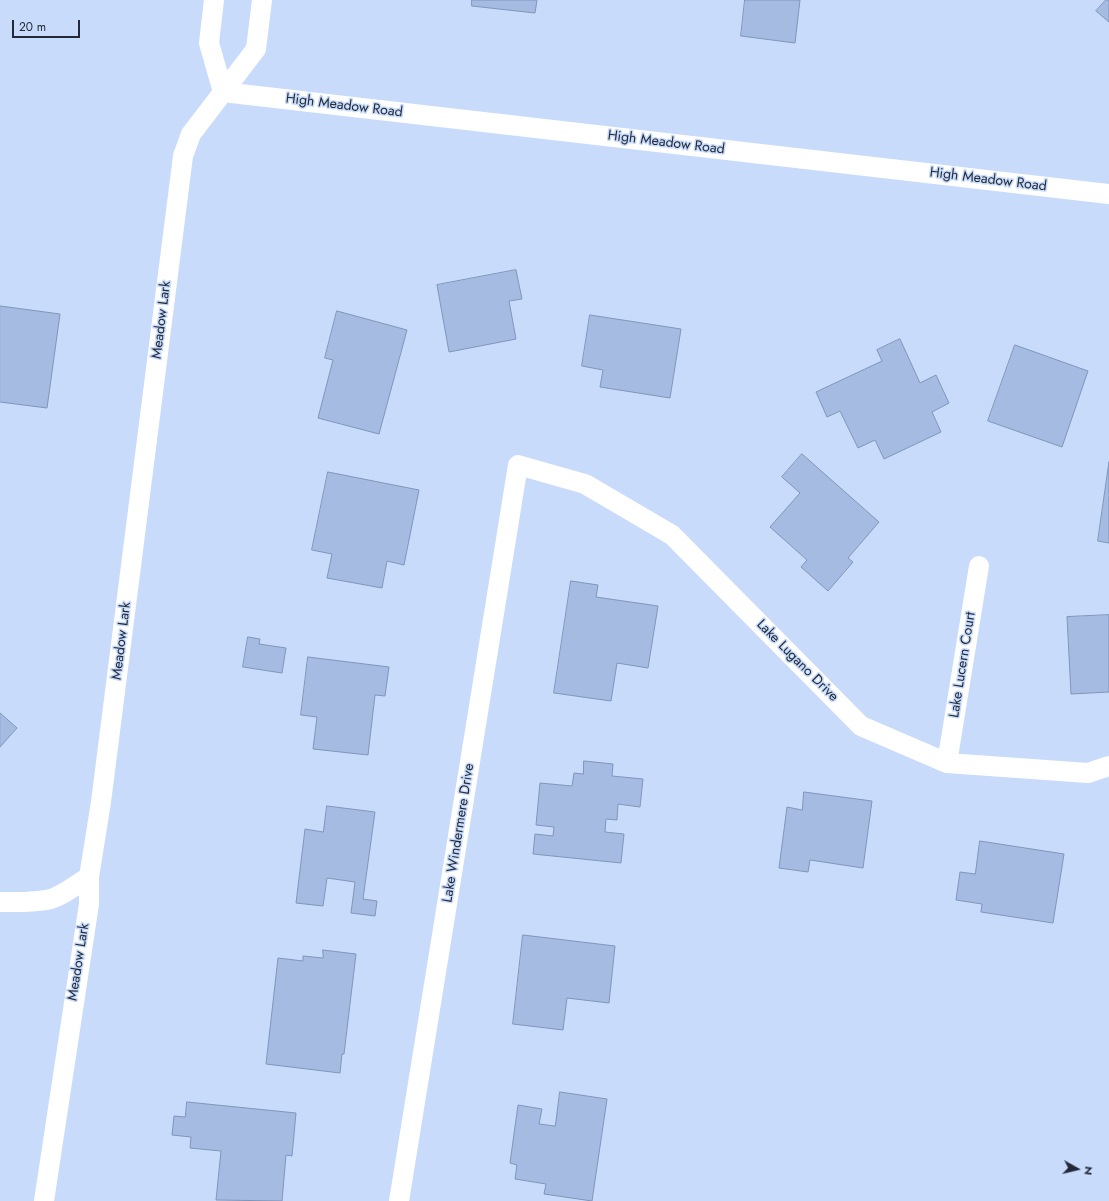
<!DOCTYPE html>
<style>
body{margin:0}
#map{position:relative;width:1109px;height:1201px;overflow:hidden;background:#c8dbfa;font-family:Jost,sans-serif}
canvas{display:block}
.north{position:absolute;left:1057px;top:1149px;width:40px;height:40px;-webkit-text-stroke:3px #c8dbfa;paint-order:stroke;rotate:98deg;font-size:11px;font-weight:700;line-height:16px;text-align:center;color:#222a39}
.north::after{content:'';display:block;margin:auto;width:14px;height:18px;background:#222a39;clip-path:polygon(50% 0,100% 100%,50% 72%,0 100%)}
.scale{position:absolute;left:12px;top:20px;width:68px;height:18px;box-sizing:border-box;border:2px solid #222a39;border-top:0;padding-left:5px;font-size:12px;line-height:14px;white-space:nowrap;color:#222a39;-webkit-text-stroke:3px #c8dbfa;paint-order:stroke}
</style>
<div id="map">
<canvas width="1109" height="1201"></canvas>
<div class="north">N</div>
<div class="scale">20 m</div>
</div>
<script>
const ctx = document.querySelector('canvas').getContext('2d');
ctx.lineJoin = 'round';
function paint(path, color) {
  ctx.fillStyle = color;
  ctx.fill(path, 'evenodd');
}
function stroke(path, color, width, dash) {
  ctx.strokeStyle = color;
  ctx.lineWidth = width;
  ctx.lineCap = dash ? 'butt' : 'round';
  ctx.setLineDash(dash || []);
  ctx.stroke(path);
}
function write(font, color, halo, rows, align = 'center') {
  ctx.font = font + ' Jost,sans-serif';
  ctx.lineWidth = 3;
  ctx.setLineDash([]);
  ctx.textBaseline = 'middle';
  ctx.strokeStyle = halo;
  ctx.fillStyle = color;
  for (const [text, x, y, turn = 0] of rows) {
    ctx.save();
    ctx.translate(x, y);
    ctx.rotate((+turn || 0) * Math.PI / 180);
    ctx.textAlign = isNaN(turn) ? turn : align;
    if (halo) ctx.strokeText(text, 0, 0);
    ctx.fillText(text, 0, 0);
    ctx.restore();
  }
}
const building = new Path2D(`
 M472,0h65l-2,13 -63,-7z
 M745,0h55l-5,43 -54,-7z
 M1106,0h3v22l-13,-11z
 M516,270l6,29 -13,2 7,38 -67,13 -12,-67z
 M0,306l60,8 -13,94 -47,-6z
 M337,311l70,19 -28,104 -61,-16 15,-58 -8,-2z
 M590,315l91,14 -11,69 -70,-11 3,-17 -21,-4z
 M900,339l20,44 16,-8 13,28 -17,9 9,20 -57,27 -9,-19 -17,8 -18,-37 -13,6 -11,-25 66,-31 -5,-11z
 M1015,345l73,26 -26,76 -74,-26z
 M802,454l77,68 -31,36 5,4 -25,29 -27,-24 6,-7 -37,-33 30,-34 -18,-16z
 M1109,462v81l-11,-2z
 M328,472l91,18 -15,75 -17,-4 -5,27 -55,-10 5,-24 -20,-4z
 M571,581l27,4 -2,12 62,9 -10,62 -31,-5 -6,38 -57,-8z
 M1109,615v77l-38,2 -4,-77z
 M248,637l12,2 -1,5 27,4 -4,25 -39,-6z
 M308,657l81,10 -4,29 -10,-1 -7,60 -55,-6 4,-32 -16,-2z
 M0,713l17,15 -17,19z
 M584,761l29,3 -1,12 31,3 -3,28 -22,-3 -1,16 -11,-1 -1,13 19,2 -3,29 -88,-9 2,-20 18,2 1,-9 -18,-2 4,-42 32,3 2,-13 9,1z
 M804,792l68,9 -9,67 -53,-8 -2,12 -29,-4 8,-61 15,3z
 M327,806l48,6 -12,87 14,2 -2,15 -24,-3 4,-31 -28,-4 -4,28 -27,-3 9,-74 18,3z
 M980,841l84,13 -11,69 -72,-11 1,-8 -26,-4 4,-28 15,2z
 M523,935l92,11 -6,57 -42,-5 -4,32 -50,-6z
 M323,950l33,4 -12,100h-2l-2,19 -74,-9 12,-106 25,3v-5l20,2z
 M560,1092l47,7 -15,102 -48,-7 2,-10 -31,-5 2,-14 -7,-2 8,-58 24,4 -3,15 16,2z
 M187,1102l109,11 -4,43 -6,-1 -4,46 -66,-1 5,-49 -31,-3 1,-11 -19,-2 2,-19 11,1z`);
const street = new Path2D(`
 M214,0l-5,43 14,49
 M223,92l886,102
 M947,763l32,-197
 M0,902c17,0 34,1 51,-3 13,-4 26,-15 38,-22
 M44,1201l45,-297v-27l12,-75 82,-646 8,-22 65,-85 6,-49
 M399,1201l119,-736 67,19 87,51 189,191 86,37 141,10 21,-7`);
const streetNames = [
 ["High Meadow Road",344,106,7],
 ["High Meadow Road",666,143,7],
 ["High Meadow Road",988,180,7],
 ["Meadow Lark",162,320,-83],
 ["Meadow Lark",122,641,-83],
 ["Lake Lugano Drive",797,661,45],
 ["Lake Lucern Court",963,665,-81],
 ["Lake Windermere Drive",459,833,-81],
 ["Meadow Lark",79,962,-81]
];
paint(building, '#a5bbe1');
stroke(building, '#8095ba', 1);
stroke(street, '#fff', 20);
write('14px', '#222a39', '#c8dbfa', streetNames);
</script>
